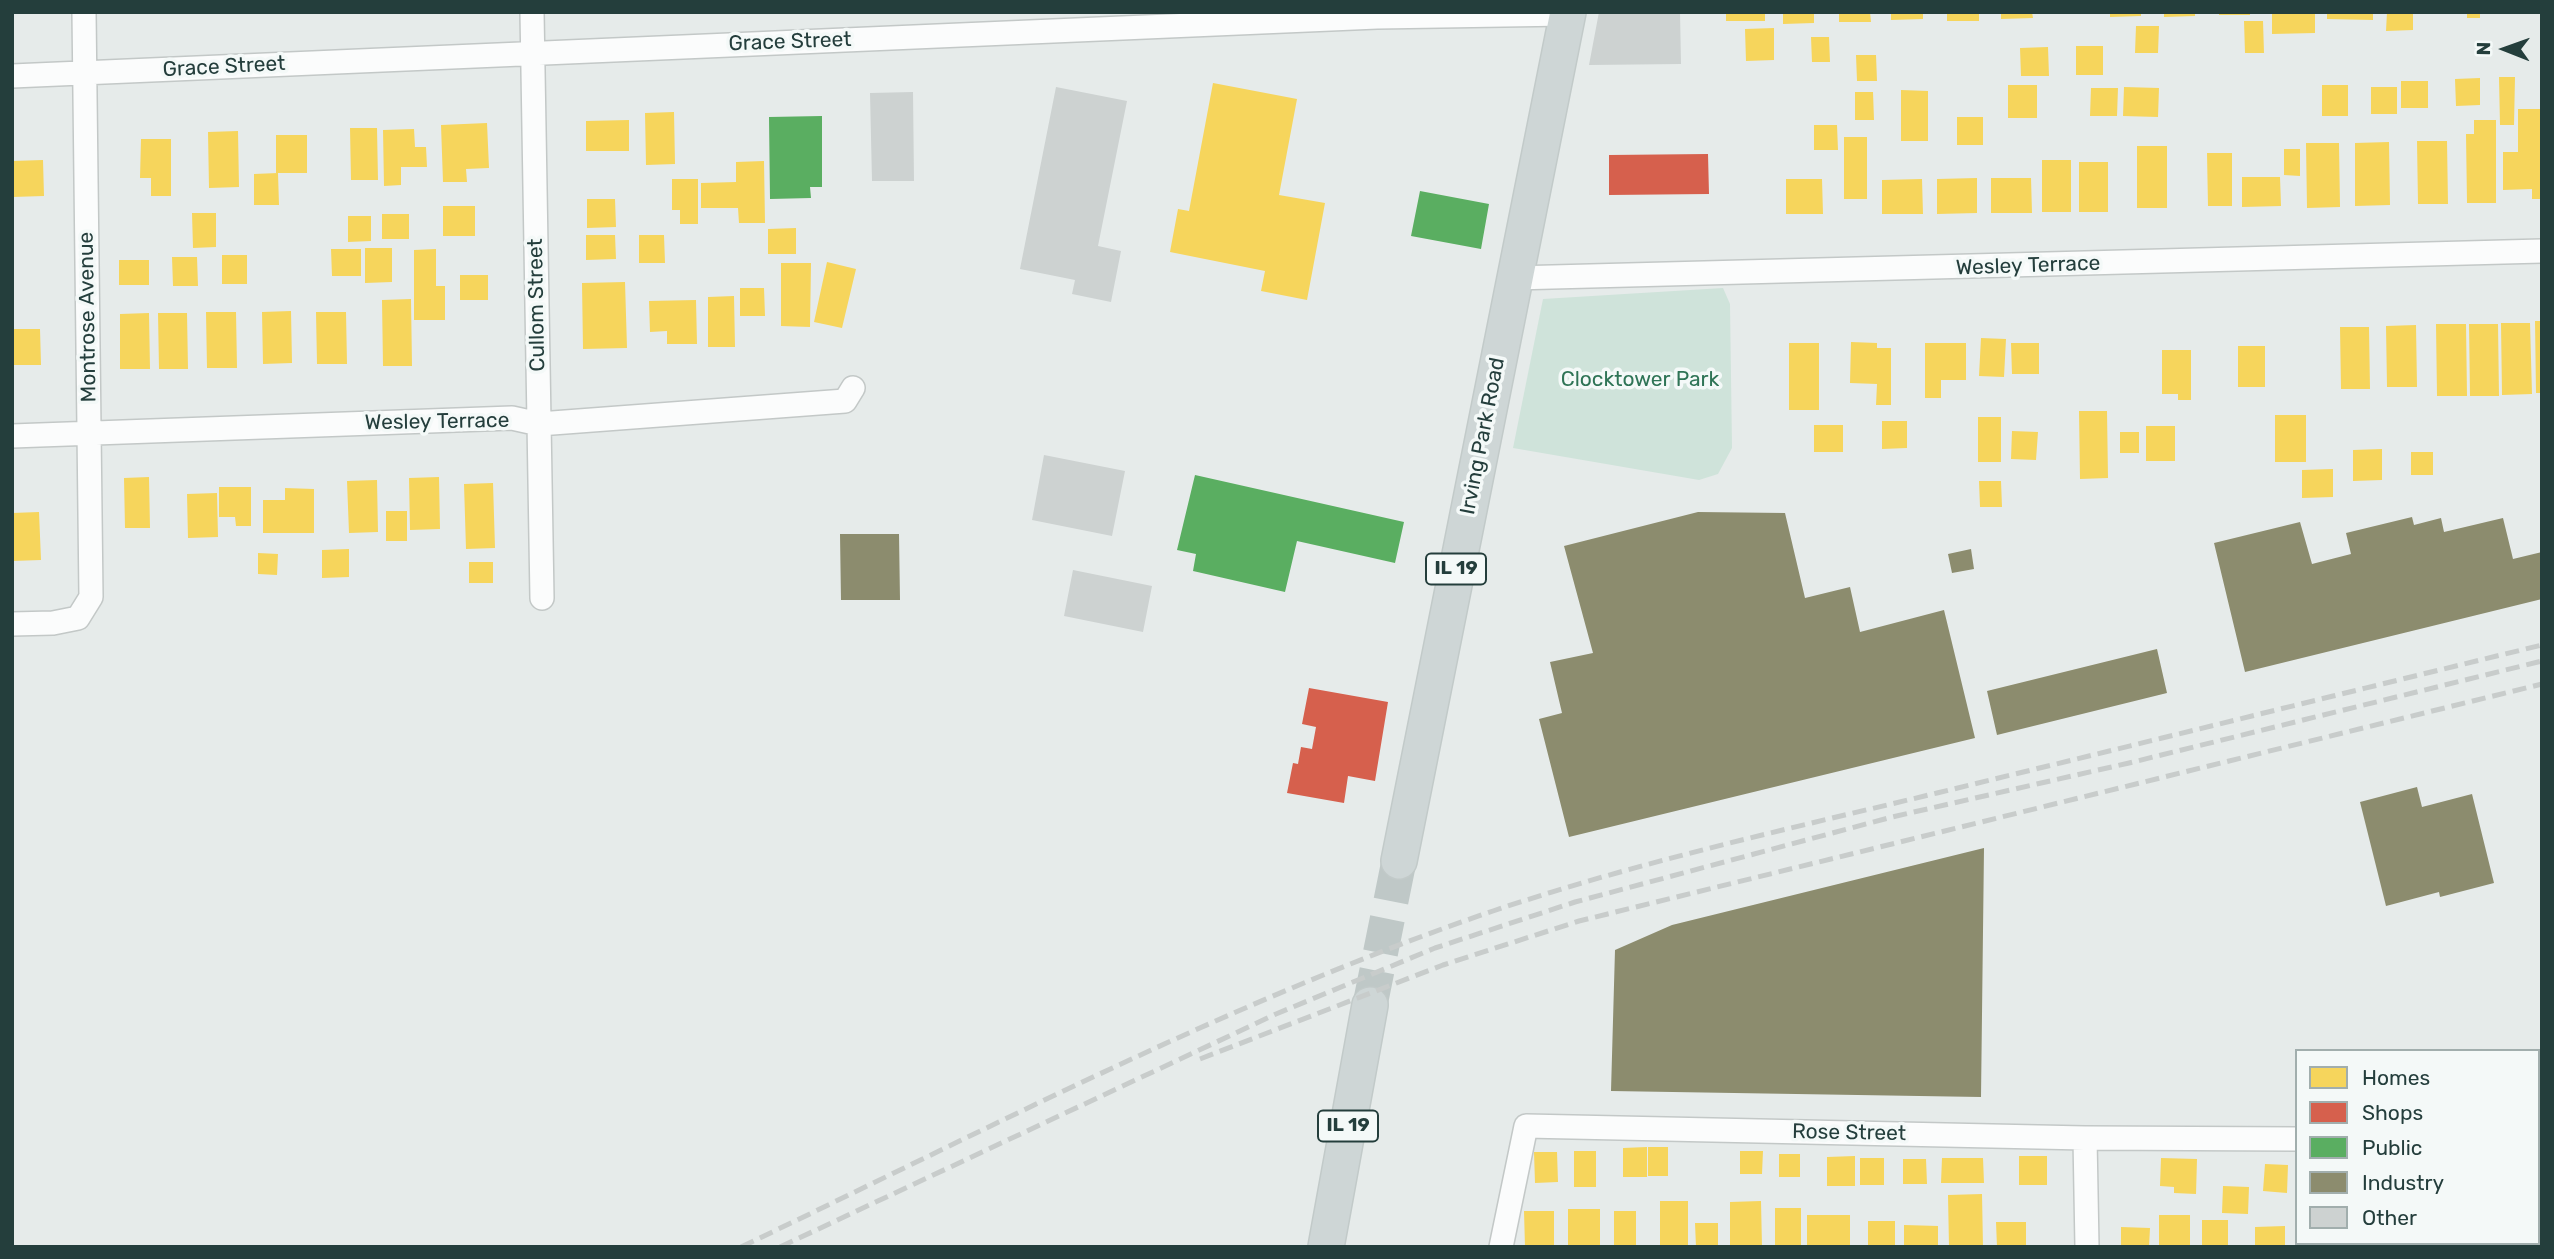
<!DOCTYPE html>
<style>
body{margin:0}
#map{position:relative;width:2554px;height:1259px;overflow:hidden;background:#e6ebea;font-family:Rubik,sans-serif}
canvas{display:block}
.frame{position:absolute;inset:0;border:14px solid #243e3c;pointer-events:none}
.legend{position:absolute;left:2295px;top:1049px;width:245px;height:196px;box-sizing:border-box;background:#f4f9f8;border:2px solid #a1aead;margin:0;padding:9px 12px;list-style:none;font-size:21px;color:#243e3c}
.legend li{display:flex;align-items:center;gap:14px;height:35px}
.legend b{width:35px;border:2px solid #a1aead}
.north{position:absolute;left:2470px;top:14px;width:70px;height:70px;-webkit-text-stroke:5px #f4f9f8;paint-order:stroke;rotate:271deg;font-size:19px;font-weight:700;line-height:28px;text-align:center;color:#243e3c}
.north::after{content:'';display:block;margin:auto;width:24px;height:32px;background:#243e3c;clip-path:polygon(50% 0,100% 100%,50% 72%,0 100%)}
</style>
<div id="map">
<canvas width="2554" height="1259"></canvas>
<div class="frame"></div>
<ul class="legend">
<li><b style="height:19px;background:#f6d55c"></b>Homes</li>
<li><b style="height:19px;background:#d6604d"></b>Shops</li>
<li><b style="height:19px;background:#5aae61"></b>Public</li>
<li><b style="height:19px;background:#8c8c6e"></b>Industry</li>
<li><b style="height:19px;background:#cdd2d1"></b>Other</li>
</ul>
<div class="north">N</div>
</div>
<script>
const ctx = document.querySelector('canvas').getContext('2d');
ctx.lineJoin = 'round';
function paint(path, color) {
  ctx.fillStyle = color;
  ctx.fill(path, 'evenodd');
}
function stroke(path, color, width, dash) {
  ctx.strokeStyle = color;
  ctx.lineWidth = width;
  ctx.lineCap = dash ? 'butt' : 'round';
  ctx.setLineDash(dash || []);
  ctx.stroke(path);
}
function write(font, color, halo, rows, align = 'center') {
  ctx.font = font + ' Rubik,sans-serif';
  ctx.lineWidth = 7;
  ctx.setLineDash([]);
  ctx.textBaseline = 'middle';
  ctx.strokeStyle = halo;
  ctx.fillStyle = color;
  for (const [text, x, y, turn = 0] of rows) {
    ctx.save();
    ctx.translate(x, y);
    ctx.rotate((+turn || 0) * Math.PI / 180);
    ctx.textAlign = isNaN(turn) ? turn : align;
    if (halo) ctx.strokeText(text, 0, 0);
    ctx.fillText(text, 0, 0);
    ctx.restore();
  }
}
const green = new Path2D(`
 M1723,288l7,16 2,144 -14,26 -19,6 -186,-32 30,-149z`);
const homes = new Path2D(`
 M1726,12h39v9h-39z
 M1783,12h31v11l-31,1z
 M1839,12h31l1,10h-32z
 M1891,12h32v7l-32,1z
 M1947,12h32v9h-32z
 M2001,12h31l1,6 -32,1z
 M2110,12h31v4l-31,1z
 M2164,12h31v4l-31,1z
 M2219,12h31v3h-31z
 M2272,12h43v21l-43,1z
 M2327,12h46v8l-46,-1z
 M2387,12h26v18l-27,1z
 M2467,12h13v6h-13z
 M2244,21h19l1,32h-19z
 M2136,26h23l-1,27h-23z
 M1774,28v32l-28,1 -1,-32z
 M1811,37h18l1,25h-18z
 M2076,46h27v29h-27z
 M2048,47l1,29h-28l-1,-28z
 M1856,55h20l1,26h-20z
 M2499,77h16l-1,48h-14z
 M2480,78v27l-24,1 -1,-27z
 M2401,81h27v27h-27z
 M1213,83l84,16 -18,96 46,8 -18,97 -46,-9 4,-20 -95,-19 8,-43 11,2z
 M2008,85h29v33h-29z
 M2322,85h26v31h-26z
 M2124,87l35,1 -1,29 -35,-1z
 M2371,87h26v27h-26z
 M2091,88h27l-1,28h-27z
 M1901,90l27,1v50h-27z
 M1855,92h18l1,28h-19z
 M2518,109h24v90h-10v-10l-29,1v-38h15z
 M674,112l1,52 -29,1 -1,-52z
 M1957,117h26v28h-26z
 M629,120v31h-43v-30z
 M2474,120h22v83h-29l-1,-69h8z
 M487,123l2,45 -23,1 1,13h-24l-2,-57z
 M1814,125h23l1,25h-24z
 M350,128h27l1,52h-27z
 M414,129l1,18h11l1,20h-26v18l-17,1 -1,-56z
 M238,131l1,56 -30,1 -1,-56z
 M276,135h31v38h-31z
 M1844,137h23v62h-23z
 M141,139h30v57h-20v-18h-11z
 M2417,141h30l1,63h-30z
 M2389,142l1,63 -35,1v-63z
 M2306,143h33l1,64 -33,1z
 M2137,146h30v62h-30z
 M2284,149h16v27l-16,-1z
 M2207,153h25v53h-24z
 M43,160l1,36 -32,1v-36z
 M2042,160h29v52h-29z
 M764,161l1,62h-26l-1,-15h-37v-25l35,-1v-20z
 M2079,162h29v50h-29z
 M278,173l1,32h-25v-31z
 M2242,177h38l1,29 -39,1z
 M1977,178v35l-40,1v-35z
 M1991,178h40l1,35h-41z
 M672,179h26v45h-18v-14h-8z
 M1786,179h36l1,35h-37z
 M1922,179l1,35h-41v-34z
 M587,199h28l1,28 -29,1z
 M443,206h32v30h-32z
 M192,213h24v34l-23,1z
 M382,214h27v25h-27z
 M348,216h23v25l-23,1z
 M796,228v26h-28v-25z
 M586,235h29l1,24 -30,1z
 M639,235h25l1,28h-26z
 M365,248h27v34l-27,1z
 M331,249h30v27h-29z
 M436,249v37h9v34h-31v-70z
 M222,255h25v29h-25z
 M172,257h25l1,29h-25z
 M119,260h30v25h-30z
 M827,262l29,7 -14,59 -28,-6z
 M781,263h30l-1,64 -29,-1z
 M460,275h28v25h-28z
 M625,282l2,66 -44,1 -1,-66z
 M740,288h24l1,28h-25z
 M734,296l1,51h-27v-50z
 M411,299l1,67h-29l-1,-66z
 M696,300l1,44h-30v-13l-17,1 -1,-31z
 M291,311l1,52 -29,1 -1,-52z
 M206,312h30l1,56h-30z
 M316,312h30l1,52h-30z
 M149,313l1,56h-30v-55z
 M158,313h29l1,56h-29z
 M2535,321h7v72h-6z
 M2501,323h29l2,71 -30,1z
 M2436,324h30l1,72h-30z
 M2469,324h29l1,72h-29z
 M2416,325l1,62h-30l-1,-61z
 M2340,327h29l1,62h-29z
 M12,329h28l1,36h-29z
 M1981,338l25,1 -2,38 -25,-1z
 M1851,342l26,1v5h14v57h-15l1,-21 -27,-1z
 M1789,343h30v67h-30z
 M1925,343h41v37h-25v18h-16z
 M2011,343h28v31h-27z
 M2238,346h27v41h-27z
 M2162,350h29v50h-13v-6h-16z
 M2079,411h28l1,67 -28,1z
 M2275,415h31v47h-31z
 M1978,417h23v45h-23z
 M1882,421h25v27l-25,1z
 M1814,425h29v27h-29z
 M2146,426h29v35h-29z
 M2012,431l26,1 -2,28 -25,-1z
 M2120,432h19v21h-19z
 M2382,449v31l-29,1v-31z
 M2411,452h22v23h-22z
 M2333,469v28l-31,1v-28z
 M149,477l1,51h-25l-1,-50z
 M439,477l1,52 -30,1 -1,-52z
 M377,480l1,52 -29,1 -2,-52z
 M1979,481h22l1,26h-22z
 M493,483l2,65 -29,1 -2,-65z
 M219,487h32v39h-15l-1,-9h-16z
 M285,488l29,1v44h-51v-33h22z
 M217,493l1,44 -30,1 -1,-44z
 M386,511h21v30h-21z
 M39,512l2,48 -29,1v-48z
 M349,549v28l-27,1v-28z
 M258,553l20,1 -1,21 -19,-1z
 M469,562h24v21h-24z
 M1647,1147v30h-24v-29z
 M1648,1147h20v29h-20z
 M1574,1151h22v36h-22z
 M1740,1151h23l-1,23h-22z
 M1534,1152h23l1,30 -23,1z
 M1779,1154h21v23h-21z
 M1855,1156v30h-28v-29z
 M2019,1156h28v29h-28z
 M1860,1158h24v27h-24z
 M1942,1158h41l1,25h-43z
 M2161,1158l36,1 -1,35 -22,-1v-6l-14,-1z
 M1903,1159h23l1,25h-24z
 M2265,1164l23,1 -1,28 -24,-2z
 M2538,1166h4v28h-4z
 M2223,1186l26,1 -1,27 -26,-1z
 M1982,1194l1,53h-34l-1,-52z
 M1660,1201h28v46h-28z
 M1761,1201l1,46h-32v-45z
 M1775,1208h26v39h-26z
 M1568,1209h32v38h-32z
 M1524,1211h30v36h-29z
 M1614,1211h22v36h-22z
 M1807,1215h43v32h-43z
 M2159,1215h31v32h-31z
 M2202,1220h26v27h-26z
 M1868,1221h27v26h-27z
 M1996,1222h30v25h-29z
 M1695,1223h23v24h-22z
 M1904,1225l34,1v21h-34z
 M2285,1226v21h-30v-20z
 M2121,1227l29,1 -1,19h-28z
 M2538,1232l4,1v14h-14v-4h10z
 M2339,1243l37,2v2h-37z
 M2393,1243h40v4h-40z
 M2465,1243h14v4h-33v-3z
 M2488,1243h27v4h-27z`);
const shops = new Path2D(`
 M1708,154l1,40 -100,1v-40z
 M1309,688l79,14 -13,79 -27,-5 -4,27 -57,-10 6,-30 5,1 3,-17 11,2 4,-22 -14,-3z`);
const public = new Path2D(`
 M822,116v71h-12l1,11 -41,1 -1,-82z
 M1420,191l69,13 -8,45 -70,-13z
 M1195,475l209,47 -9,41 -98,-22 -12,51 -92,-21 3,-17 -19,-4z`);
const industry = new Path2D(`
 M1698,512l87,1 20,85 45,-11 10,45 84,-22 31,128 -406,99 -30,-118 23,-6 -12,-51 43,-9 -29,-107z
 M2412,517l2,8 27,-7 3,14 59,-14 10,41 29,-7v47l-297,73 -31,-129 86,-21 12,42 39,-10 -5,-21z
 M840,534h59l1,66h-59z
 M1971,549l3,20 -22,4 -4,-19z
 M2157,649l10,44 -170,42 -10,-44z
 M2417,787l5,20 50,-13 22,89 -54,14 -1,-5 -53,14 -26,-104z
 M1984,848l-3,249 -370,-6 4,-141 57,-25z`);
const building = new Path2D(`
 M1599,12h81l1,52 -92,1z
 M1056,87l71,14 -29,145 23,5 -10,51 -39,-8 3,-14 -55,-11z
 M913,92l1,89h-42l-2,-88z
 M1044,455l81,16 -13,65 -80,-16z
 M1073,570l79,16 -9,46 -79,-16z`);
const primaryTunnel = new Path2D(`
 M1370,1005l29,-144`);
const street = new Path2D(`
 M532,12l10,586
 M12,76l1365,-59 191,-3
 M1514,278l1028,-27
 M12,436l500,-18 27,6 306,-23 8,-13
 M12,624l41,-1 25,-5 13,-21 -7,-585
 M2085,1138l2,109
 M2538,1140h4
 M1501,1247l25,-121 559,12 212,1`);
const primary = new Path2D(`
 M1399,861l169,-849
 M1326,1247l44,-242`);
const rail = new Path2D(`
 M1200,1059l243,-94 136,-44 963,-237
 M741,1247c245,-117 494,-248 752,-336 145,-49 295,-82 444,-118 202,-49 403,-99 605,-148
 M780,1247l496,-233 159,-66 140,-46 317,-85 237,-54 413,-102`);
const shields = [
 [1456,569,60],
 [1348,1126,60]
];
const shieldNames = [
 ["IL 19",1456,569],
 ["IL 19",1348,1126]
];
const streetNames = [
 ["Grace Street",790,42,-2],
 ["Grace Street",224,67,-3],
 ["Wesley Terrace",2028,266,-2],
 ["Cullom Street",537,305,-91],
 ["Montrose Avenue",88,317,-91],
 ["Wesley Terrace",437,422,-1],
 ["Irving Park Road",1483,436,-79],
 ["Rose Street",1849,1133,1]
];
const parkNames = [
 ["Clocktower Park",1640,380]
];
paint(green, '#cfe3da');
paint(homes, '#f6d55c');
paint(shops, '#d6604d');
paint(public, '#5aae61');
paint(industry, '#8c8c6e');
paint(building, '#cdd2d1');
stroke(primaryTunnel, '#bfc8c7', 35, [35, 18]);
stroke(street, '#c3c8c7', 26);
stroke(primary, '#c2cac9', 38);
stroke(street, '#fbfcfc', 23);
stroke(primary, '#ced6d6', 35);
stroke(rail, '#c8cccb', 5, [14, 7]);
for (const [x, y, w] of shields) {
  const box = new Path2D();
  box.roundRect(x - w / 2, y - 15.5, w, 31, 5);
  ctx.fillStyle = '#f4f9f8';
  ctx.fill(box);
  stroke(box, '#243e3c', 2);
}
write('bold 19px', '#243e3c', null, shieldNames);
write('21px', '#243e3c', '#f4f9f8', streetNames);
write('21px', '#2f7456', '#f4f9f8', parkNames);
</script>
